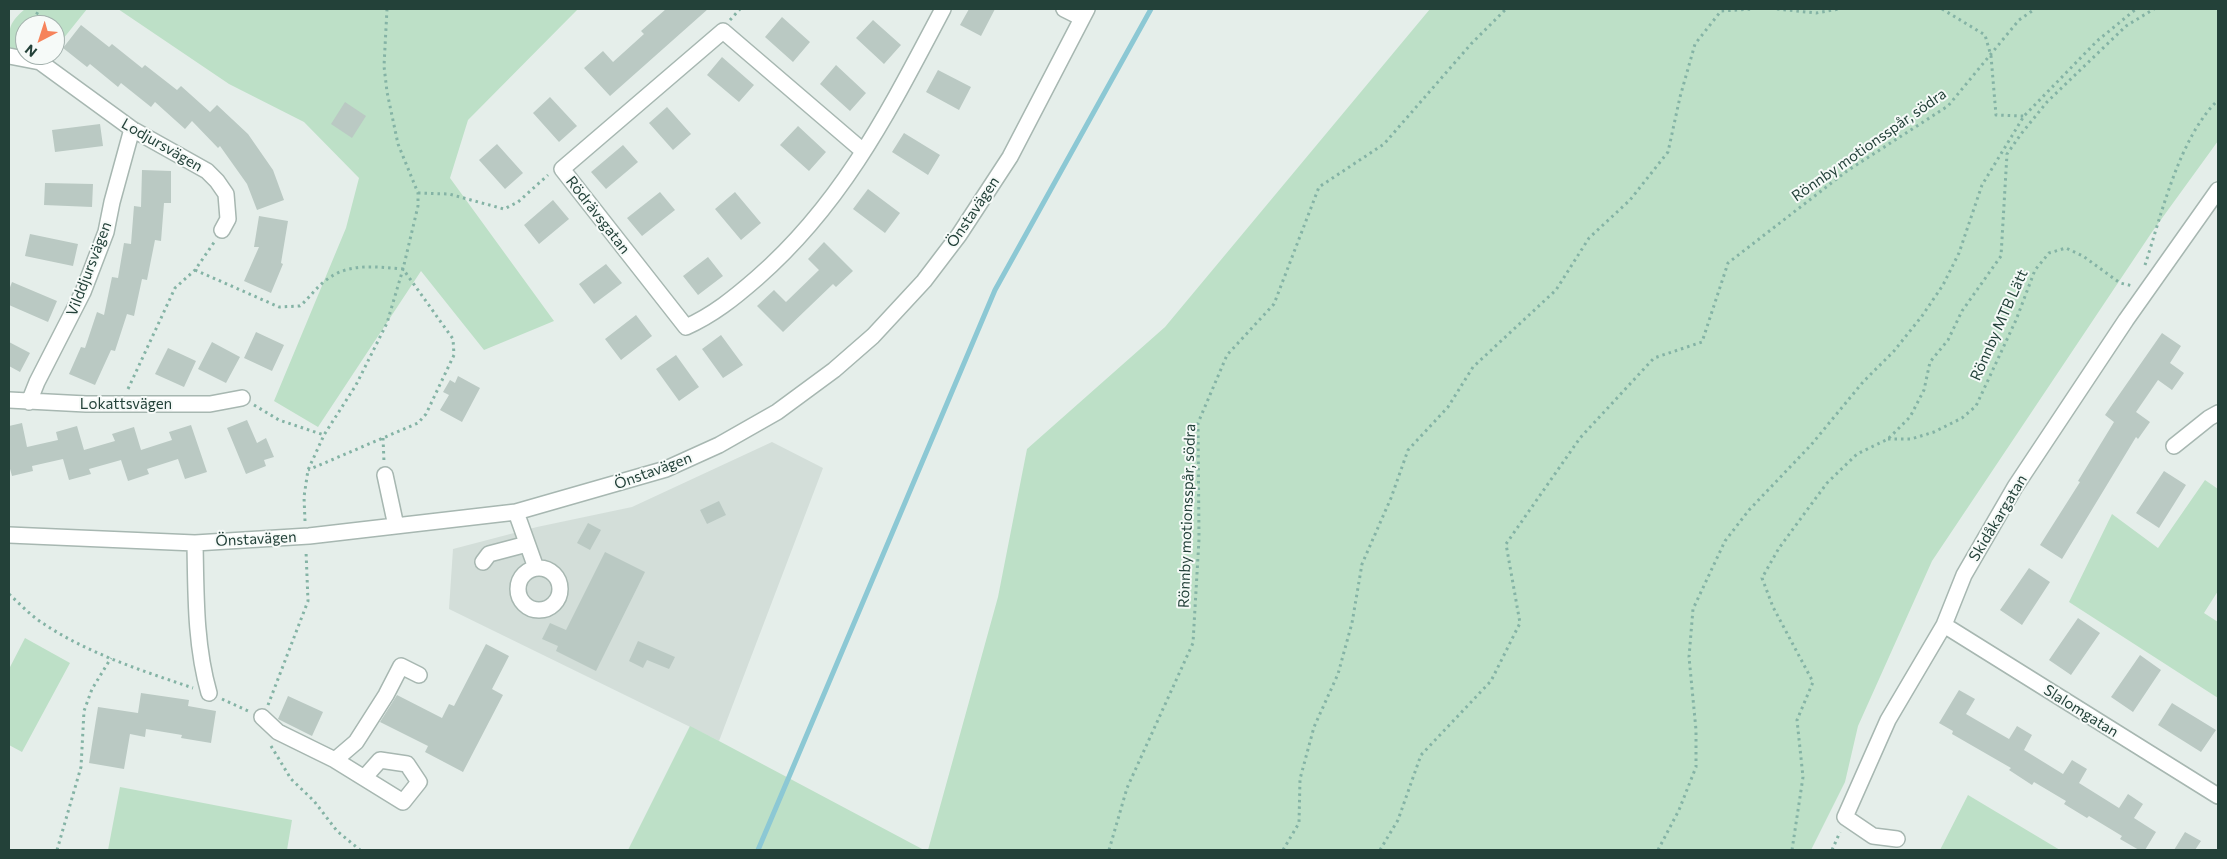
<!DOCTYPE html>
<meta charset="utf-8">
<style>
body{margin:0}
#map{position:relative;width:2227px;height:859px;overflow:hidden;background:#e5eeea;font-family:Commissioner,sans-serif}
canvas{display:block}
.frame{position:absolute;inset:0;border:10px solid #234139;pointer-events:none}
.north{position:absolute;left:15px;top:15px;width:50px;height:50px;box-sizing:border-box;background:#f6faf8;border:1px solid #a2b0ac;border-radius:50%;rotate:220deg;font-size:14px;font-weight:700;line-height:20px;text-align:center;color:#234139}
.north::after{content:'';display:block;margin:auto;width:18px;height:22px;background:#f6835b;clip-path:polygon(50% 0,100% 100%,50% 72%,0 100%)}
</style>
<div id="map">
<canvas width="2227" height="859"></canvas>
<div class="frame"></div>
<div class="north">N</div>
</div>
<script>
const ctx = document.querySelector('canvas').getContext('2d');
ctx.lineJoin = 'round';
function paint(path, color) {
  ctx.fillStyle = color;
  ctx.fill(path, 'evenodd');
}
function stroke(path, color, width, dash) {
  ctx.strokeStyle = color;
  ctx.lineWidth = width;
  ctx.lineCap = dash ? 'butt' : 'round';
  ctx.setLineDash(dash || []);
  ctx.stroke(path);
}
function write(font, color, halo, rows, align = 'center') {
  ctx.font = font + ' Commissioner,sans-serif';
  ctx.lineWidth = 4;
  ctx.setLineDash([]);
  ctx.textBaseline = 'middle';
  ctx.strokeStyle = halo;
  ctx.fillStyle = color;
  for (const [text, x, y, turn = 0] of rows) {
    ctx.save();
    ctx.translate(x, y);
    ctx.rotate((+turn || 0) * Math.PI / 180);
    ctx.textAlign = isNaN(turn) ? turn : align;
    if (halo) ctx.strokeText(text, 0, 0);
    ctx.fillText(text, 0, 0);
    ctx.restore();
  }
}
const built = new Path2D(`
 M772,442l51,26 -104,273 -270,-132 4,-60 84,-22 95,-20z`);
const green = new Path2D(`
 M25,9h62l-32,40v-24h-30v26l-16,-4c0,-20 0,-24 16,-38z
 M118,9h460l-110,111 -18,58 104,143 -70,29 -63,-79 -103,156 -44,-26 72,-173 13,-50 -55,-56 -75,-38z
 M1430,9h788v132l-66,91 -220,329 -74,165 -13,56 -34,68h-883l70,-253 29,-148 138,-122z
 M2205,480l13,9v102l-14,22 14,9v76l-149,-96 43,-88 46,34z
 M25,638l45,25 -48,89 -13,-7v-76z
 M690,726l29,15 205,109h-296z
 M120,787l172,33 -5,30h-179z
 M1968,795l92,55h-120z`);
const stream = new Path2D(`
 M758,850l237,-560 156,-281`);
const building = new Path2D(`
 M666,9h42l-98,87 -26,-28 19,-17 10,11 31,-28 -3,-3z
 M969,9h26l-14,27 -21,-11z
 M782,17l28,25 -17,20 -28,-25z
 M873,20l28,25 -17,19 -28,-26z
 M81,25l28,22 3,-3 30,24 3,-3 32,25 4,-4 29,26 7,-7 31,29 25,36 11,30 -27,10 -10,-26 -27,-38 -2,2 -26,-27 -7,8 -30,-27 -4,5 -30,-24 -3,4 -28,-23 -3,3 -24,-19z
 M722,57l32,28 -15,17 -32,-27z
 M836,65l30,28 -16,18 -30,-27z
 M938,70l33,17 -12,23 -33,-18z
 M550,97l27,29 -18,16 -26,-29z
 M345,102l21,14 -14,22 -21,-14z
 M667,107l24,27 -18,16 -24,-27z
 M100,124l3,22 -48,6 -3,-22z
 M798,126l28,26 -17,19 -29,-26z
 M904,133l36,22 -12,20 -36,-23z
 M497,144l26,29 -18,16 -26,-29z
 M623,145l15,17 -32,27 -15,-17z
 M142,170l29,1v32h-7l-3,38 -6,-1 -8,40 -5,-1 -8,37 -7,-2 -12,37 -4,-1 -16,35 -26,-11 12,-27 4,1 12,-36 7,3 8,-38 6,1 6,-35 7,1 3,-38 7,1z
 M45,183l48,1 -1,23 -48,-2z
 M868,189l32,24 -15,20 -32,-24z
 M660,192l15,18 -33,26 -15,-18z
 M735,192l26,31 -20,17 -26,-31z
 M553,200l16,19 -30,25 -15,-19z
 M259,216l29,5 -7,42 2,1 -12,29 -27,-12 15,-34h-5z
 M30,234l48,10 -5,22 -48,-10z
 M824,242l29,29 -17,16 -3,-3 -50,48 -26,-26 17,-16 12,12 33,-32 -11,-11z
 M708,257l15,19 -25,19 -15,-19z
 M606,264l16,19 -28,21 -15,-20z
 M12,282l45,19 -9,21 -39,-17v-15z
 M636,315l16,21 -31,24 -16,-21z
 M256,332l28,13 -12,26 -28,-13z
 M2162,333l19,13 -11,17 14,10 -12,17 -14,-10 -22,32 14,10 -12,17 -2,-2 -74,122 -22,-14 40,-63 -2,-1 36,-59 -9,-7z
 M721,335l22,30 -20,13 -21,-29z
 M9,342l21,11 -10,19 -11,-6z
 M212,342l28,15 -14,26 -28,-14z
 M168,348l28,13 -12,26 -29,-13z
 M676,355l23,32 -20,14 -23,-32z
 M458,376l22,12 -18,34 -22,-12 9,-15 -6,-3 7,-12 5,3z
 M247,420l10,23 9,-5 8,19 -10,3 2,6 -20,8 -19,-46z
 M22,423l5,24 31,-7 -2,-8 21,-6 7,24 31,-9 -3,-7 22,-7 7,23 31,-10 -3,-8 22,-7 16,47 -22,7 -7,-20 -31,10 2,5 -21,7 -7,-21 -32,9 2,5 -22,6 -6,-21 -31,7 1,5 -21,5 -3,-11v-39z
 M2164,471l22,14 -27,43 -23,-15z
 M719,501l7,14 -19,9 -7,-14z
 M588,523l13,7 -11,20 -13,-7z
 M605,552l40,20 -49,99 -40,-20 2,-5 -16,-7 8,-16 16,7z
 M2029,568l21,14 -28,43 -22,-15z
 M2078,618l22,15 -29,42 -22,-15z
 M638,641l37,16 -6,12 -22,-9 -4,8 -14,-7z
 M486,644l23,12 -17,33 11,6 -40,77 -38,-20 3,-6 -48,-24 17,-27 45,23 7,-14 5,2z
 M2140,655l21,15 -28,42 -22,-15z
 M1959,690l16,9 -9,15 43,25 8,-13 15,9 -8,15 39,24 9,-14 15,9 -8,14 40,25 9,-14 15,10 -9,14 22,14 -11,18h-6l-19,-11 2,-3 -33,-20 -2,2 -23,-14 2,-3 -32,-19 -2,3 -23,-15 2,-2 -59,-34 1,-3 -14,-8z
 M141,693l48,7 -1,6 28,5 -5,32 -30,-5 1,-3 -36,-6 -1,8 -15,-3 -6,35 -35,-6 9,-56 40,6z
 M288,696l35,16 -11,24 -34,-17z
 M2172,703l44,27 -15,22 -43,-27z
 M2185,832l16,9 -6,9h-21z`);
const path = new Path2D(`
 M1777,9l39,4 23,-4
 M1942,9l43,26 6,21 5,59 28,1
 M730,20l10,-11
 M29,25l11,-16
 M18,43l7,-12
 M418,193l31,1 55,15 14,-7 30,-27
 M2145,265c17,-52 34,-127 73,-165
 M195,270l84,37 21,-1c9,-8 16,-18 25,-25 23,-19 50,-14 78,-12l50,70 1,16 -28,59 -8,9 -110,47
 M128,389l47,-101 20,-18 20,-29
 M254,405l25,15 45,15
 M383,438l1,24
 M1888,439h23l23,-7 28,-14 14,-12 40,-86 19,-50 14,-17 17,-5 17,8 37,27 13,3
 M305,521l-1,-24 4,-27 16,-35 32,-50 31,-62 16,-54 15,-63v-13l-20,-49 -11,-52 -3,-26 3,-57
 M9,594c11,10 22,22 35,30 45,30 99,47 149,64
 M222,699l26,12
 M268,705l40,-104 -2,-50
 M271,746l20,33 23,22 23,30 23,19
 M57,850l24,-83 3,-56 8,-22 19,-31
 M1109,850l18,-62 66,-145 6,-104 -1,-116 29,-68 47,-51 45,-117 65,-43 87,-100 35,-35
 M1283,850l16,-27 1,-44 14,-52 24,-53 14,-51 10,-59 29,-66 17,-48 40,-43 25,-40 83,-77 33,-52 41,-38 38,-48 12,-55 15,-53 26,-33 32,-2
 M1380,850l18,-30 23,-65 70,-74 29,-58 -14,-79 74,-106 74,-80 48,-16 26,-79 119,-92 101,-65 71,-86 16,-11
 M1658,850l21,-40 17,-43v-37l-7,-73 4,-48 32,-68 24,-31 62,-65 52,-63 31,-31 28,-35 21,-31 16,-32 23,-68 42,-69 73,-75 39,-32
 M1792,850l11,-73 -6,-57 16,-38 -40,-75 -11,-29 17,-30 48,-65 30,-29 31,-15 22,-22 14,-27 6,-28 18,-22 14,-29 39,-55 6,-102 14,-20 26,-32 79,-76 28,-17
 M1832,850l8,-18`);
const minor = new Path2D(`
 M1064,9l18,9
 M9,56l31,6 92,67 75,42 10,10 9,13 2,25 -6,11
 M863,151l-140,-120 -161,138 124,158c27,-12 48,-29 71,-49 87,-76 133,-169 186,-269
 M9,400l77,4h124l32,-6
 M29,402l8,-20 46,-90 23,-60 6,-30 20,-73
 M2174,446l35,-28 9,-5
 M385,475l11,51
 M516,512l20,56
 M9,535l186,8 114,-7 207,-24 150,-43 53,-24 58,-33 57,-42 39,-34 51,-55 35,-46 51,-78 77,-148
 M195,543c1,50 0,101 14,150
 M483,562l6,-8 38,-10
 M518 589a21 21 0 1 1 42 0a21 21 0 1 1-42 0Z
 M1944,625l274,171
 M262,717l16,15 57,28 68,42 16,-20 -12,-18 -27,-4 -16,18
 M335,760l21,-18 30,-47 15,-29 18,9
 M1897,839l-24,-3 -28,-19 43,-97 56,-95 20,-50 51,-88 111,-167 92,-130`);
const streetNames = [
 ["Lodjursvägen",162,145,30],
 ["Rönnby motionsspår, södra",1869,145,-35],
 ["Önstavägen",973,212,-56],
 ["Rödrävsgatan",598,215,52],
 ["Vilddjursvägen",89,269,-69],
 ["Rönnby MTB Lätt",1999,325,-66],
 ["Lokattsvägen",126,404],
 ["Önstavägen",653,471,-20],
 ["Rönnby motionsspår, södra",1187,516,-88],
 ["Skidåkargatan",1998,518,-59],
 ["Önstavägen",256,539,-3],
 ["Slalomgatan",2081,711,32]
];
paint(built, '#d3ded9');
paint(green, '#bde0c7');
stroke(stream, '#8cc8d4', 5);
paint(building, '#bac9c3');
stroke(minor, '#a7b7b1', 18);
stroke(path, '#84b3a5', 3, [2.5, 4]);
stroke(minor, '#fff', 15);
write('15px', '#234139', '#f6faf8', streetNames);
</script>
